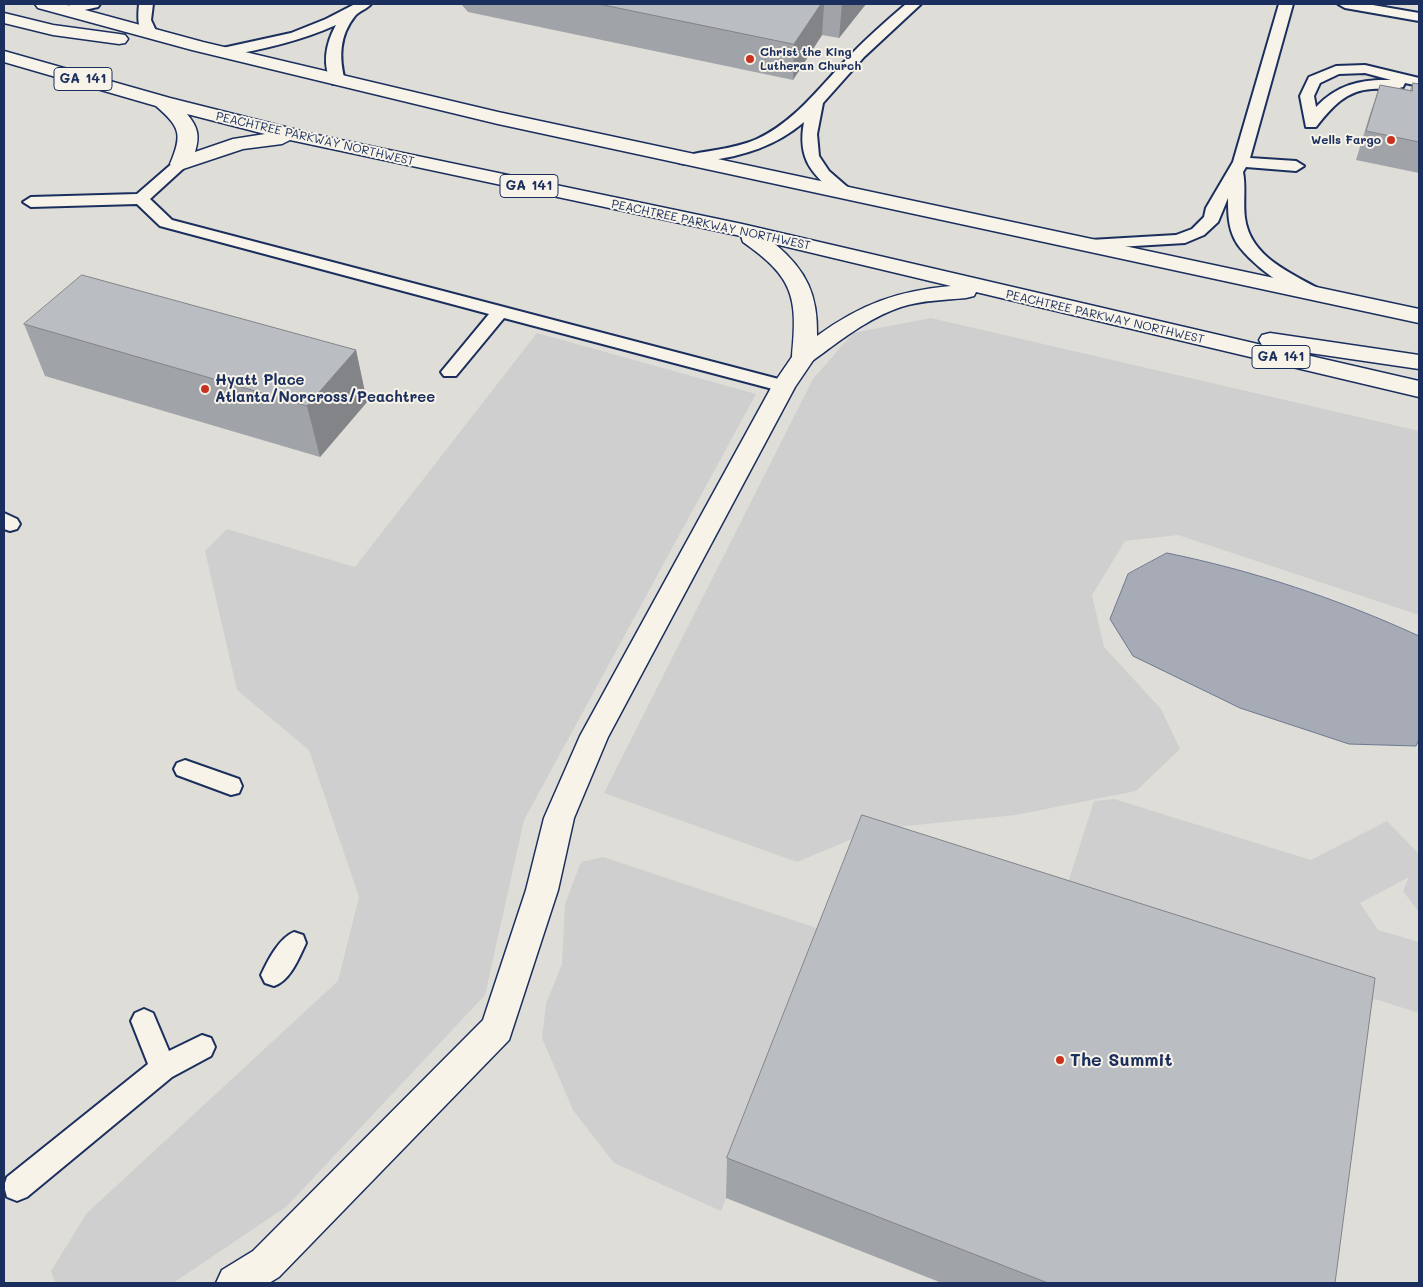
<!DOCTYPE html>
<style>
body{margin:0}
#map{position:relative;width:1423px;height:1287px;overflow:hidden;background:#eeebe2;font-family:Mali,sans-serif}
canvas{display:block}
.frame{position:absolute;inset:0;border:5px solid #1b2f5e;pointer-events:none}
</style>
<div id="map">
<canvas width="1423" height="1287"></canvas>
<div class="frame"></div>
</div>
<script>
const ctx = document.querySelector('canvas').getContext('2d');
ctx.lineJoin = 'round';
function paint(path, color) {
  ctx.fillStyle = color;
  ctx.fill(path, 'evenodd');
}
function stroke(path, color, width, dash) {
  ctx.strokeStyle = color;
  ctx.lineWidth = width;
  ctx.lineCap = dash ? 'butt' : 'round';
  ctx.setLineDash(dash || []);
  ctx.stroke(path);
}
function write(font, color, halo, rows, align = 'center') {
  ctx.font = font + ' Mali,sans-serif';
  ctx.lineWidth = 4;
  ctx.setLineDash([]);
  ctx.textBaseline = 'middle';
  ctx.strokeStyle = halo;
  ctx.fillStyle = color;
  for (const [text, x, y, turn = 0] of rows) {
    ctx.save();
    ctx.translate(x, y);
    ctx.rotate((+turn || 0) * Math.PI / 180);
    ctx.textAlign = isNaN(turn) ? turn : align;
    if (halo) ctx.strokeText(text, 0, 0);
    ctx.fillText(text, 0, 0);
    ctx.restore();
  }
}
const built = new Path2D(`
 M4,4h1415v1279h-1415z`);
const green = new Path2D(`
 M931,318l488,113v184l-241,-80 -53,6 -33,54 12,52 57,62 19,40 -44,42 -120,24 -140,14 -79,33 -193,-69 209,-414 40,-46z
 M537,333l219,61 -232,426 -39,175 -199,212 -113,76h-118l-4,-12 36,-58 251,-232 21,-84 -50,-147 -72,-60 -32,-139 22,-22 128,38z
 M1114,799l197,61 76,-39 32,33v58l-16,-21 6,-14 -49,26 18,27 41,12v71l-44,-14 -29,24 -292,-96 40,-126z
 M603,857l226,75 -108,279 -107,-48 -41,-53 -31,-72 4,-34 16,-40 3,-60 16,-42z`);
const water = new Path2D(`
 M1167,553c88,18 171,46 252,83v103l-3,7 -67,-2 -109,-36 -107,-52 -23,-37 18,-45z`);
const service = new Path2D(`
 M76,4h24l-2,3 -32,7 -7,-4 2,-3z
 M139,4h14l-2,16 6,13 -2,3 -5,1c-14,-3 -12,-22 -11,-33z
 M355,4h16c-4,5 -12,7 -16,12 -16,20 -16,42 -10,65l-2,3h-10c-12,-18 -7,-41 3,-59 -36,16 -74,25 -113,31l-7,-4 2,-3 73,-16 35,-14z
 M906,4h15l-57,53 -41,46 -6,31 2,22 10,15 23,20 2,3 -2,3h-12c-28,-22 -43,-38 -36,-75 -28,24 -61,34 -97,39 -9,2 -19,4 -27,2l-3,-3 3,-3c26,-7 52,-7 77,-18 37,-17 61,-50 88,-78 19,-21 40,-39 61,-57z
 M1279,4h14l-43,154 46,3 8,5 -8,5 -50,-4 -3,5c3,14 0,31 2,46 5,39 46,55 76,72l3,4 -3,4c-21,5 -77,-39 -86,-58 -7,-13 -7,-28 -7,-42l-10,24 -14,13 -19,8 -101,6 -2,-4 2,-4 6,-1 86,-5 16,-6 12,-12 2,-9 27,-46z
 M1338,4h29l52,9v8l-74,-13z
 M1365,65l54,13v8l-14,-3 -2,4c-10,3 -21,1 -31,2 -26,1 -41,19 -56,38h-10l-6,-31 9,-19 27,-11zM1365,73l26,7c-31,-1 -54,5 -75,27l-2,-11 6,-13 19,-9z
 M180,159l8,5 -3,3 -35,32 22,21 618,162 3,4 -3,4 -6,2 -280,-74 -48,58h-12l-3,-4 48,-58 -329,-88 -23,-22 -106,3 -8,-5 8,-5 106,-3 38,-33z
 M4,513l13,6 3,5 -3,5 -7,2 -6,-2z
 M185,760l54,19 3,7 -3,7 -8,2 -54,-20 -3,-6 3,-6z
 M294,932l9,3 3,8c-7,15 -16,38 -32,43l-9,-3 -4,-8c7,-15 18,-37 33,-43z
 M144,1009l9,4 16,38 33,-16 9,3 4,9 -4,9 -39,21 -145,120 -10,4 -10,-4 -3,-11 3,-9 141,-113 -17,-43 4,-8z`);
const minor = new Path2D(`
 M804,349l8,2 4,5 -21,31 -187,350 -34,81 -16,72 -49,150 -230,237 -10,6h-53l6,-13 31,-19 230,-231 43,-130 18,-72 36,-82 192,-350 24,-35z`);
const trunk = new Path2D(`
 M35,4h28l140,38 295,70 921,197v14l-921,-199 -306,-74 -154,-42z
 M4,13l49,12 66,9 6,1 3,4 -3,4 -6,1 -66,-9 -49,-12z
 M4,51l166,47 147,37 425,89 520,121 -3,-5 3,-5 8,-2 149,22v14l-143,-21 143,33v16l-443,-105 -2,4 -8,2c-21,2 -44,2 -65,9 -33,11 -61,34 -89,54l-8,2 -8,-2 -4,-5c6,-60 1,-79 -49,-114l-2,-6 -451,-96 -8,4 -39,5 -63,21 -7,-2 -3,-4c13,-30 10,-37 -14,-58l-152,-44zM187,114l78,20 -32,5 -38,13c5,-16 3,-25 -8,-38zM775,244l176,42c-54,5 -90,18 -134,50 1,-41 -10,-65 -42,-92z`);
const wall = new Path2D(`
 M461,4h405l-27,34 -17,-3 -29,45 -325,-68z
 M1413,83l6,1v89l-63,-13 14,-46 10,-29 30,5z
 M24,324l332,26 11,52 -47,55 -275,-81z
 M727,1158l608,125h-393l-216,-85z`);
const shadedWall = new Path2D(`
 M821,4h3l-2,31 -29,45 1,-36z
 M842,4h24l-27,34z
 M356,350l11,52 -47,55 -13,-51z`);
const building = new Path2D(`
 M599,4h222l-27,40z
 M1413,83l6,1v58l-53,-11 14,-46 32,6z
 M82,275l274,75 -49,56 -283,-82z
 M862,815l513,163 -40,305h-287l-321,-125z`);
const markers = [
 [750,59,5,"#c8321e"],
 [1391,140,5,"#c8321e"],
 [205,389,5,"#c8321e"],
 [1060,1060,5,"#c8321e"]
];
const farPoinames = [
 ["Christ the King",760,52],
 ["Lutheran Church",760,66],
 ["Wells Fargo",1381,140,"right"]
];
const farStreetnames = [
 ["PEACHTREE PARKWAY NORTHWEST",315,139,13],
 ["PEACHTREE PARKWAY NORTHWEST",711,225,12],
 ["PEACHTREE PARKWAY NORTHWEST",1105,317,13]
];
const shields = [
 [83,79,58],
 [529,186,58],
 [1281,357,58]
];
const shieldNames = [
 ["GA 141",83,79],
 ["GA 141",529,186],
 ["GA 141",1281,357]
];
const poiNames = [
 ["Hyatt Place",215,380],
 ["Atlanta/Norcross/Peachtree",215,397]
];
const nearPoinames = [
 ["The Summit",1070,1060]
];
paint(built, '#deddd8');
paint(green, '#cfcfcf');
paint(water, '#a6abb5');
stroke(water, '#6e7992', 1);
stroke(service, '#1b2f5e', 4);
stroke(minor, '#1b2f5e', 3);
stroke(trunk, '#1b2f5e', 3);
paint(service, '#f7f3e8');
paint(minor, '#f7f3e8');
paint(trunk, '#f7f3e8');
paint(wall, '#a0a3a7');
paint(shadedWall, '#828488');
paint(building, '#babdc2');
stroke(building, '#828488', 1);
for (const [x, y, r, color] of markers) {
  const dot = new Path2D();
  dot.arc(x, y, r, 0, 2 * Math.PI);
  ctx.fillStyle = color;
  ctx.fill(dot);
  stroke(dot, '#f7f3e8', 2);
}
write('bold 12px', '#1b2f5e', '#f7f3e8', farPoinames, 'left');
write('12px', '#1b2f5e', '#f7f3e8', farStreetnames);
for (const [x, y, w] of shields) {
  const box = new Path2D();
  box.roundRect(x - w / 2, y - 11.5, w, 23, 4);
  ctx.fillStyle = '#f7f3e8';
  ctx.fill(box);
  stroke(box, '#1b2f5e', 1);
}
write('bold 14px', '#1b2f5e', null, shieldNames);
write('bold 15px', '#1b2f5e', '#f7f3e8', poiNames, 'left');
write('bold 18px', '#1b2f5e', '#f7f3e8', nearPoinames, 'left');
</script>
